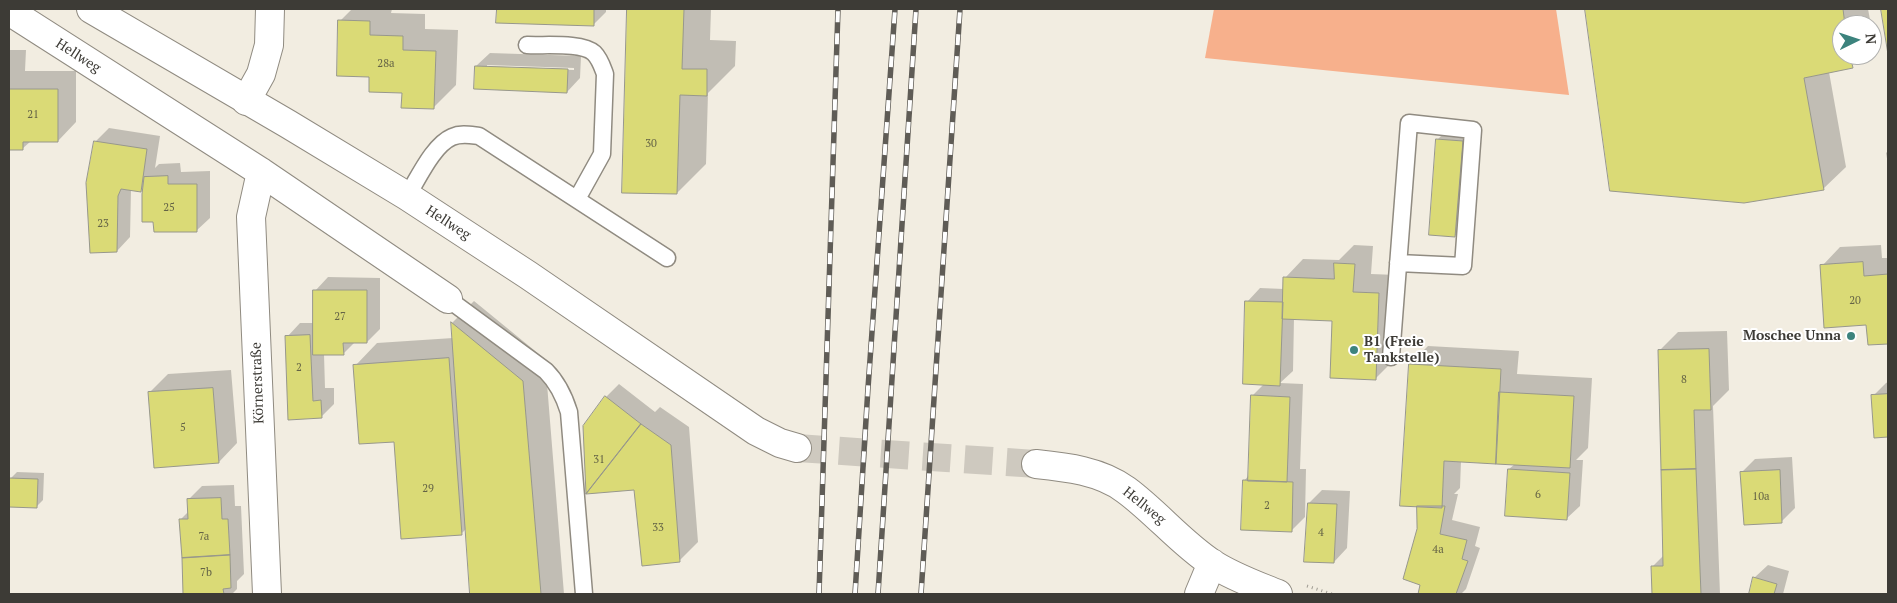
<!DOCTYPE html>
<meta charset="utf-8">
<style>
body{margin:0}
#map{position:relative;width:1897px;height:603px;overflow:hidden;background:#f2ede1;font-family:"PT Serif",serif}
canvas{display:block}
.frame{position:absolute;inset:0;border:10px solid #3d3b36;pointer-events:none}
.north{position:absolute;left:1832px;top:15px;width:50px;height:50px;box-sizing:border-box;background:#fff;border:1px solid #b1b1af;border-radius:50%;rotate:86deg;font-size:14px;font-weight:700;line-height:20px;text-align:center;color:#3d3b36}
.north::after{content:'';display:block;margin:auto;width:18px;height:22px;background:#3c837d;clip-path:polygon(50% 0,100% 100%,50% 72%,0 100%)}
</style>
<div id="map">
<canvas width="1897" height="603"></canvas>
<div class="frame"></div>
<div class="north">N</div>
</div>
<script>
const ctx = document.querySelector('canvas').getContext('2d');
ctx.lineJoin = 'round';
function paint(path, color) {
  ctx.fillStyle = color;
  ctx.fill(path, 'evenodd');
}
function stroke(path, color, width, dash) {
  ctx.strokeStyle = color;
  ctx.lineWidth = width;
  ctx.lineCap = dash ? 'butt' : 'round';
  ctx.setLineDash(dash || []);
  ctx.stroke(path);
}
function write(font, color, halo, rows, align = 'center') {
  ctx.font = font + ' "PT Serif",serif';
  ctx.lineWidth = 4;
  ctx.setLineDash([]);
  ctx.textBaseline = 'middle';
  ctx.strokeStyle = halo;
  ctx.fillStyle = color;
  for (const [text, x, y, turn = 0] of rows) {
    ctx.save();
    ctx.translate(x, y);
    ctx.rotate((+turn || 0) * Math.PI / 180);
    ctx.textAlign = isNaN(turn) ? turn : align;
    if (halo) ctx.strokeText(text, 0, 0);
    ctx.fillText(text, 0, 0);
    ctx.restore();
  }
}
const green = new Path2D(`
 M1214,9h342l13,86 -364,-37z`);
const shadow = new Path2D(`
 M352,9h40l-1,4 34,1v15l33,1 -2,55 -22,22 -63,-32 -31,-54z
 M498,9h108v3l-13,13 -95,-3z
 M629,9h82l-1,31 26,1 -1,25 -27,27 -2,71 -29,29 -53,-1z
 M1587,9h281l3,16h-29v30h21l-11,11 -23,6 17,95 -23,22h-212z
 M1872,30l2,14 -2,2z
 M9,50h17l-1,21h51v51l-18,19h-27l-9,8h-13z
 M490,53l91,3 -1,22 -13,14 -91,-26zM487,65l87,3v2l-87,-3z
 M1451,126l25,2 -8,94 -13,14 -17,-97z
 M109,128l51,8 -5,32 4,-4 21,-1 1,9 29,-1v47l-14,13 -42,-10 -10,-35 -4,4 -9,-1 -1,48 -13,14 -22,-109z
 M1888,151v13l-2,-11z
 M1354,245l19,1 -2,28 26,1 -3,85 -18,18 -43,-58 -39,-2 -1,53 -13,12 23,1 -3,85h6l-1,48 -13,13 -48,-49 5,-6 3,-79 12,-12 -17,-82 13,-14 24,1 1,-11 18,-19 36,1z
 M1881,245l1,13h6v85l-19,1 -1,-20 -46,-58 18,-19z
 M328,277l52,1v51l-13,13h-12l-12,12h-19l1,34h9v16l-13,13 -31,1 -3,-81 13,-14h14l1,-32z
 M474,301l71,58 19,235h-93l-5,-65 -4,4 -67,-92 -40,-75 22,-23 76,-5 -1,-15z
 M1727,331l2,59 -16,16 7,188h-67l-1,-27 12,-12 -5,-204 19,-19z
 M1428,346l91,5 -2,23 75,4 -4,70 -12,12h7l-3,46 -14,13 -57,-50 6,-5 -54,-3 -1,27 -6,6h4l-6,26 28,7 -5,19 5,2 -14,41 -5,5h-42l2,-10 -11,-220z
 M231,370l6,73 -18,19 -70,-69 19,-19z
 M1888,382v54h-13l-2,-40 13,-13z
 M619,384l36,28 5,-5 29,20 9,115 -18,18 -45,-72 -29,-91z
 M1792,457l3,51 -13,13 -40,-49 13,-13z
 M17,472l27,1 -1,27 -7,7 -26,-28z
 M234,485l1,21h6l3,68 -7,7v8l-5,5h-48l-4,-74 9,-9 -1,-11 14,-14z
 M1322,490l28,1 -3,57 -13,14 -25,-59z
 M1768,565l21,6 -6,23h-33l4,-16z`);
const building = new Path2D(`
 M497,9h97v17l-98,-3z
 M627,9h57l-2,60h25v27l-27,-1 -3,99 -55,-1z
 M1585,9h258l2,16h-3v30h8l3,13 -49,10 20,112 -80,13 -134,-12z
 M1881,9h7v45z
 M338,20l32,1v14l33,1v14l33,1 -2,58 -33,-1 1,-15 -33,-1v-15l-32,-1z
 M475,66l93,3 -1,24 -93,-4z
 M9,89h49v53h-35v8h-14z
 M1436,139l27,2 -8,96 -26,-2z
 M94,141l53,8 -6,43 -20,-3 -3,7 -1,56 -27,1 -4,-70z
 M168,176v8h29v48h-43l-1,-10h-11v-28l2,-17z
 M1863,262l1,14 24,-2v70l-20,1 -2,-20 -42,3 -4,-63z
 M1334,263l21,1 -2,28 26,1 -3,87 -46,-2 2,-57 -50,-2 1,-42 51,2z
 M313,290h54v53h-24l1,12h-31z
 M1245,301l38,1 -3,84 -37,-2z
 M451,322l72,59 18,213h-71z
 M310,335l3,66 8,-1 1,18 -34,2 -3,-84z
 M1709,349l2,61h-17l2,59 -35,1 -3,-120z
 M449,358l13,177 -61,4 -7,-97 -35,2 -6,-79z
 M1409,364l92,5 -5,95 -52,-3 -2,47 -42,-2z
 M213,388l6,75 -65,5 -6,-76z
 M1499,392l75,4 -4,72 -74,-4z
 M1888,394v43l-14,1 -3,-43z
 M1251,395l39,2 -3,85 -39,-1z
 M605,396l36,28 -55,70 -3,-68z
 M641,424l30,21 9,117 -38,4 -8,-76 -48,4z
 M1508,469l62,4 -3,47 -62,-4z
 M1696,469l5,125h-49l-1,-28h12l-2,-96z
 M1780,470l2,53 -38,2 -4,-53z
 M9,478l29,1 -1,29 -28,-1z
 M1243,480l50,2 -1,50 -51,-2z
 M221,498l1,21h6l2,36 -48,3 -3,-39h9l-1,-20z
 M1308,503l29,1 -3,59 -30,-1z
 M1417,506h28l-5,28 27,6 -5,19 6,2 -12,33h-38l2,-9 -17,-6 14,-50z
 M230,555l1,33 -8,1 1,5h-41l-1,-36z
 M1753,577l24,7 -3,10h-25z`);
const secondaryTunnel = new Path2D(`
 M797,448l239,16`);
const path = new Path2D(`
 M1307,586l25,8`);
const lane = new Path2D(`
 M527,45c17,1 55,-3 67,8 6,6 8,13 11,21l-3,80 -25,45
 M407,196c11,-17 26,-51 45,-59 9,-4 18,-2 27,-1l188,122
 M448,299l98,72c12,12 18,25 23,41l15,182
 M1391,357l18,-234 64,7 -10,136 -65,-3`);
const street = new Path2D(`
 M9,11l252,161 187,127
 M246,101l15,-27 8,-29 1,-36
 M261,172l-10,45 16,377`);
const secondary = new Path2D(`
 M91,9l197,115 119,72 121,79 228,156 24,12 17,5
 M1036,464c30,3 65,7 90,26 30,22 56,54 87,74 20,13 43,21 65,30
 M1199,594l13,-31`);
const rail = new Path2D(`
 M819,594l19,-585
 M855,594l13,-206 27,-379
 M878,594l38,-585
 M921,594l39,-585`);
const markers = [
 [1851,336,5,"#3c837d"],
 [1354,350,5,"#3c837d"]
];
const numberNames = [
 ["28a",386,64],
 ["21",33,115],
 ["30",651,144],
 ["25",169,208],
 ["23",103,224],
 ["20",1855,301],
 ["27",340,317],
 ["2",299,368],
 ["8",1684,380],
 ["5",183,428],
 ["31",599,460],
 ["29",428,489],
 ["6",1538,495],
 ["10a",1761,497],
 ["2",1267,506],
 ["33",658,528],
 ["4",1321,533],
 ["7a",204,537],
 ["4a",1438,550],
 ["7b",206,573]
];
const streetNames = [
 ["Hellweg",78,56,33],
 ["Hellweg",448,223,33],
 ["Körnerstraße",258,383,-92],
 ["Hellweg",1144,506,39]
];
const poiNames = [
 ["Moschee Unna",1841,336],
 ["B1 (Freie",1364,342,"left"],
 ["Tankstelle)",1364,358,"left"]
];
paint(green, '#f7b08c');
paint(shadow, '#0003');
paint(building, '#dada76');
stroke(building, '#97978c', 1);
stroke(secondaryTunnel, '#cec9bf', 28, [28, 14]);
stroke(lane, '#908b81', 19);
stroke(street, '#908b81', 30);
stroke(secondary, '#908b81', 30);
stroke(path, '#a09c93', 3, [1, 4]);
stroke(lane, '#fff', 16);
stroke(street, '#fff', 28);
stroke(secondary, '#fff', 28);
stroke(rail, '#5f5c56', 5.5);
stroke(rail, '#fff', 4, [11]);
for (const [x, y, r, color] of markers) {
  const dot = new Path2D();
  dot.arc(x, y, r, 0, 2 * Math.PI);
  ctx.fillStyle = color;
  ctx.fill(dot);
  stroke(dot, '#fff', 2);
}
write('11px', '#646346', null, numberNames);
write('14px', '#3d3b36', '#fff', streetNames);
write('bold 14px', '#3d3b36', '#fff', poiNames, 'right');
</script>
